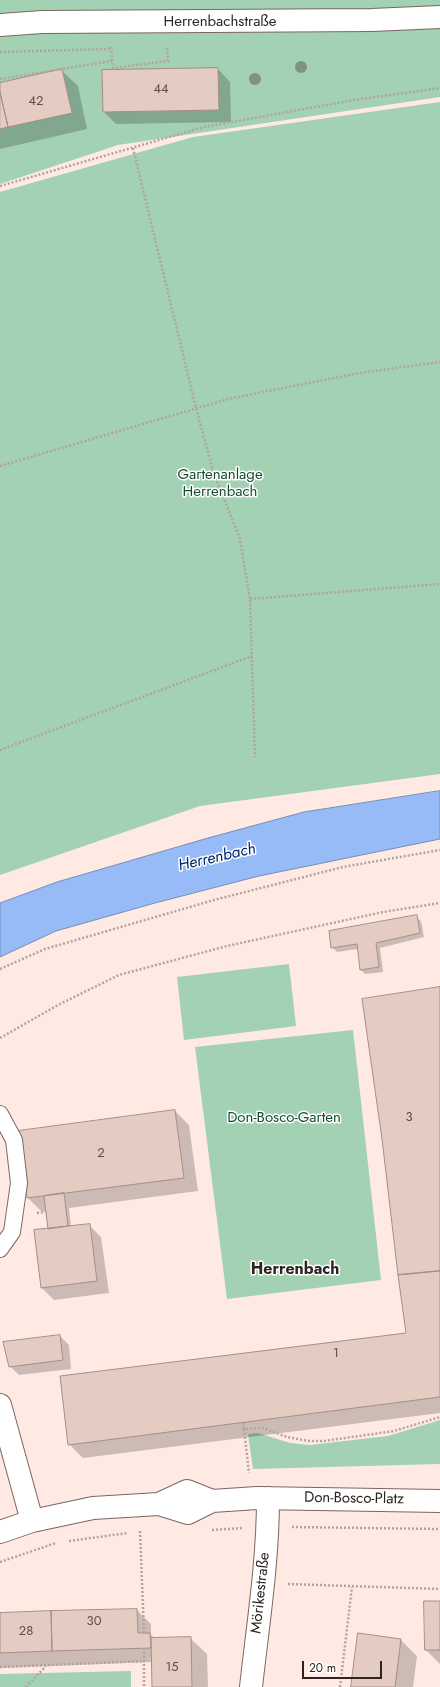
<!DOCTYPE html>
<meta charset="utf-8">
<style>
body{margin:0}
#map{position:relative;width:440px;height:1687px;overflow:hidden;background:#ffeae3;font-family:Jost,sans-serif}
canvas{display:block}
.scale{position:absolute;left:302px;top:1661px;width:80px;height:18px;box-sizing:border-box;border:2px solid #2d2421;border-top:0;padding-left:5px;font-size:12px;line-height:14px;white-space:nowrap;color:#2d2421;-webkit-text-stroke:3px #fff;paint-order:stroke}
</style>
<div id="map">
<canvas width="440" height="1687"></canvas>
<div class="scale">20 m</div>
</div>
<script>
const ctx = document.querySelector('canvas').getContext('2d');
ctx.lineJoin = 'round';
function paint(path, color) {
  ctx.fillStyle = color;
  ctx.fill(path, 'evenodd');
}
function stroke(path, color, width, dash) {
  ctx.strokeStyle = color;
  ctx.lineWidth = width;
  ctx.lineCap = dash ? 'butt' : 'round';
  ctx.setLineDash(dash || []);
  ctx.stroke(path);
}
function write(font, color, halo, rows, align = 'center') {
  ctx.font = font + ' Jost,sans-serif';
  ctx.lineWidth = 3;
  ctx.setLineDash([]);
  ctx.textBaseline = 'middle';
  ctx.strokeStyle = halo;
  ctx.fillStyle = color;
  for (const [text, x, y, turn = 0] of rows) {
    ctx.save();
    ctx.translate(x, y);
    ctx.rotate((+turn || 0) * Math.PI / 180);
    ctx.textAlign = isNaN(turn) ? turn : align;
    if (halo) ctx.strokeText(text, 0, 0);
    ctx.fillText(text, 0, 0);
    ctx.restore();
  }
}
const green = new Path2D(`
 M0,0h440v97l-322,48 -118,39z
 M440,102v672l-240,32 -200,69v-683l193,-55z
 M289,964l7,62 -112,14 -7,-63z
 M353,1030l28,250 -154,19 -32,-252z
 M440,1420v44l-187,5 -5,-35 10,-1 32,10 20,2 78,-9z
 M131,1671v16h-131v-13z`);
const water = new Path2D(`
 M440,791v48l-181,37 -104,27 -99,28 -56,26v-54l57,-21 151,-44 96,-26z`);
const shadow = new Path2D(`
 M218,69l12,13 1,40 -115,2 -12,-12z
 M61,70l17,16 9,43 -87,20v-65z
 M416,917l5,4 3,16 -44,11 3,24 -18,2 -4,-4 -3,-21 -21,3 -5,-5z
 M440,988v425l-357,45 -14,-14 338,-111z
 M175,1111l14,14 9,66 -129,17 2,19 18,-2 12,12 8,56 -55,7 -12,-12 7,-58 -2,-19 -5,1 -14,-14z
 M60,1336l9,9 2,24 -52,6 -9,-9z
 M440,1602v62l-14,-14z
 M137,1610l14,14v11l5,4 34,-1 17,16 1,33h-55l-1,-25 -152,6v-54z
 M401,1640l16,16 -4,31h-61z`);
const building = new Path2D(`
 M218,68l1,42 -116,2 -1,-42z
 M62,69l10,44 -64,14 -8,-35v-9z
 M0,92l8,35 -8,2z
 M417,915l3,18 -44,10 3,24 -19,3 -3,-26 -26,4 -2,-17z
 M440,987v284l-42,4 -16,-136 -20,-140z
 M175,1110l9,68 -157,20 -9,-67z
 M64,1193l4,33 -20,3 -4,-33z
 M90,1224l7,57 -56,7 -7,-58z
 M440,1271v126l-372,48 -8,-69 346,-43 -8,-58z
 M60,1335l3,25 -54,7 -6,-25z
 M424,1601h16v49h-15z
 M137,1609l1,24h12l1,15 -99,3 -1,-40z
 M51,1611l1,40 -52,2v-40z
 M358,1633l43,6 -6,48h-44z
 M191,1637l1,50h-40l-1,-49z`);
const path = new Path2D(`
 M111,47l2,21 55,-7 -1,-14
 M0,52l111,-3
 M0,79l112,-18
 M133,148l63,260 18,66 26,65 10,60 5,158
 M0,186l204,-59 150,-27 86,-12
 M0,466l228,-67 131,-26 81,-11
 M250,599l190,-15
 M0,750l252,-94
 M0,969l45,-20 169,-49 129,-33 97,-17
 M0,1038l58,-33 61,-30 108,-29 156,-34 57,-9
 M37,1213l9,-1
 M243,1423l1,6 19,-1 24,9 22,4h15l70,-10 46,-14
 M244,1429l5,44
 M292,1527l148,2
 M212,1530l31,-2
 M140,1531l4,102
 M69,1541l59,-8
 M0,1562l56,-19
 M288,1584l152,5
 M144,1648v39
 M0,1667l145,-6
 M26,1687l20,-21
 M340,1687l12,-100`);
const service = new Path2D(`
 M0,1114l14,26 5,43 -7,49 -12,17`);
const minor = new Path2D(`
 M0,25l42,-3 330,-2 68,-3
 M0,1405l32,116
 M159,1504l28,-13 25,10
 M0,1532l32,-11 61,-13 66,-4 29,9 24,-12 45,-3 183,3
 M251,1687c7,-63 17,-126 17,-189`);
const trees = [
 [301,67],
 [255,79]
];
const numberNames = [
 ["44",161,90],
 ["42",36,102],
 ["3",409,1118],
 ["2",101,1154],
 ["1",336,1354],
 ["30",94,1622],
 ["28",26,1632],
 ["15",172,1668]
];
const streetNames = [
 ["Herrenbachstraße",220,22],
 ["Don-Bosco-Platz",354,1499,1],
 ["Mörikestraße",261,1593,-84]
];
const parkNames = [
 ["Gartenanlage",220,475],
 ["Herrenbach",220,492],
 ["Don-Bosco-Garten",284,1118]
];
const waterNames = [
 ["Herrenbach",217,858,-13]
];
const neighbourhoodNames = [
 ["Herrenbach",295,1270]
];
paint(green, '#a2d1b3');
paint(water, '#96bbf7');
stroke(water, '#768eb7', 1);
paint(shadow, '#0003');
paint(building, '#e5ccc3');
stroke(building, '#a68e86', 1);
stroke(service, '#7c665e', 18);
stroke(minor, '#7c665e', 24);
stroke(path, '#b4a39d', 2.5, [2, 2]);
stroke(service, '#fff', 16);
stroke(minor, '#fff', 22);
ctx.fillStyle = '#7f9381';
for (const [x, y] of trees) {
  ctx.beginPath();
  ctx.arc(x, y, 6, 0, 2 * Math.PI);
  ctx.fill();
}
write('13px', '#5b4e4a', null, numberNames);
write('15px', '#2d2421', '#fff', streetNames);
write('15px', '#164c30', '#fff', parkNames);
write('italic 16px', '#002769', '#fff', waterNames);
write('bold 16px', '#2d2421', '#fff', neighbourhoodNames);
</script>
